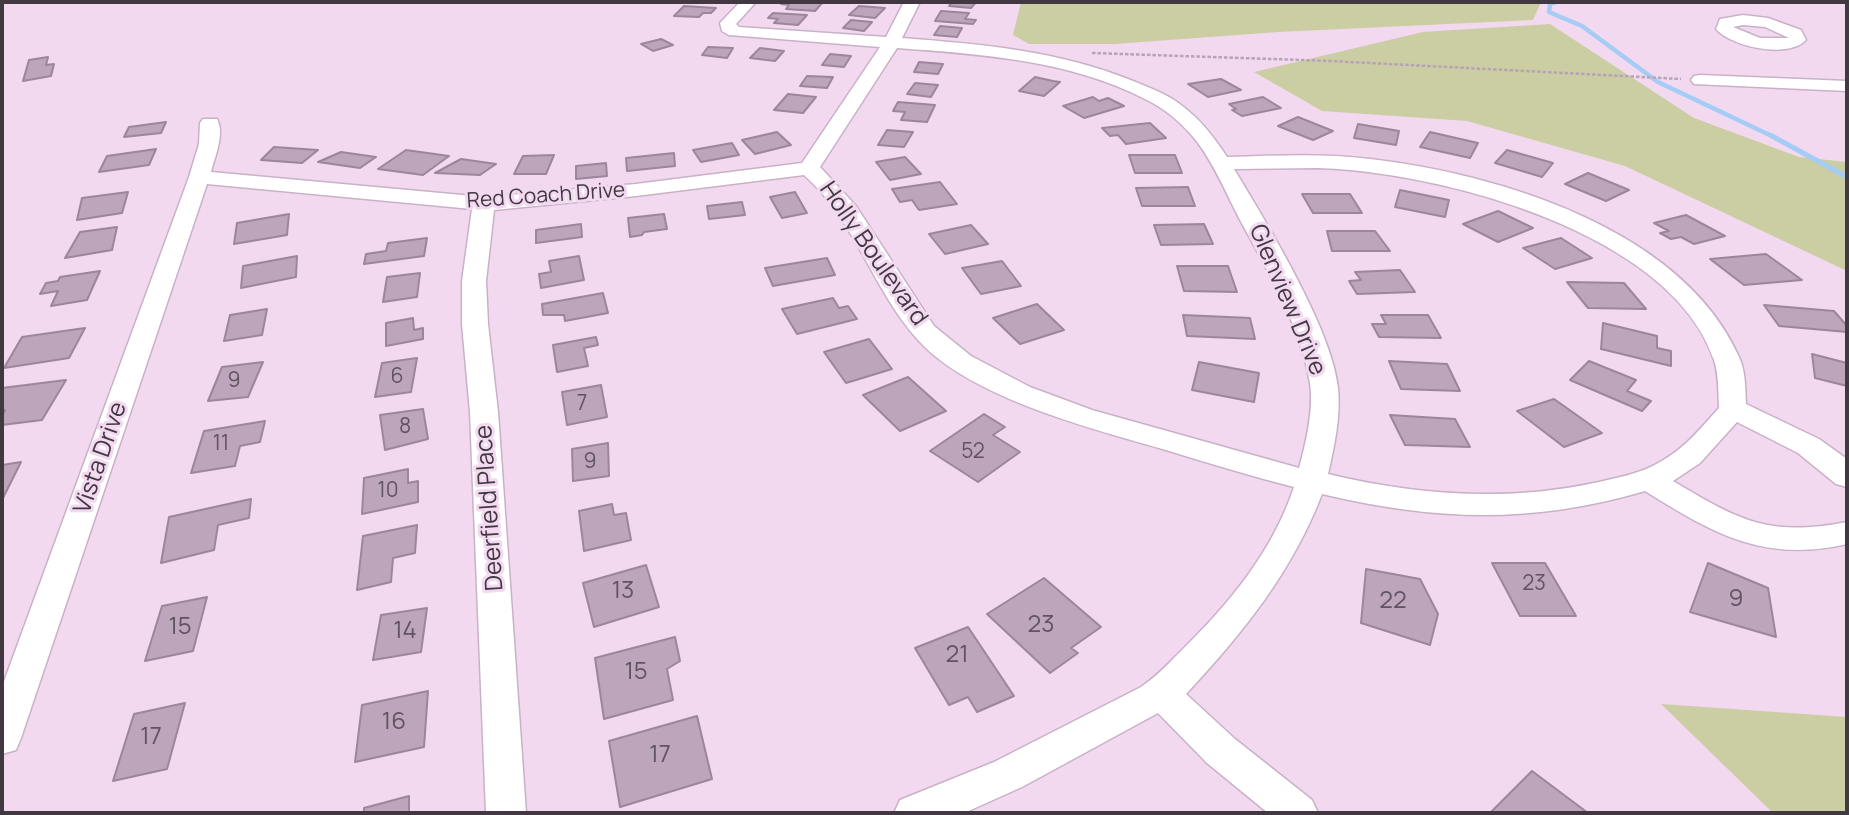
<!DOCTYPE html>
<style>
body{margin:0}
#map{position:relative;width:1849px;height:815px;overflow:hidden;background:#f2d9f0;font-family:Manrope,sans-serif}
canvas{display:block}
.frame{position:absolute;inset:0;border:4px solid #423841;pointer-events:none}
</style>
<div id="map">
<canvas width="1849" height="815"></canvas>
<div class="frame"></div>
</div>
<script>
const ctx = document.querySelector('canvas').getContext('2d');
ctx.lineJoin = 'round';
function paint(path, color) {
  ctx.fillStyle = color;
  ctx.fill(path, 'evenodd');
}
function stroke(path, color, width, dash) {
  ctx.strokeStyle = color;
  ctx.lineWidth = width;
  ctx.lineCap = dash ? 'butt' : 'round';
  ctx.setLineDash(dash || []);
  ctx.stroke(path);
}
function write(font, color, halo, rows, align = 'center') {
  ctx.font = font + ' Manrope,sans-serif';
  ctx.lineWidth = 6;
  ctx.setLineDash([]);
  ctx.textBaseline = 'middle';
  ctx.strokeStyle = halo;
  ctx.fillStyle = color;
  for (const [text, x, y, turn = 0] of rows) {
    ctx.save();
    ctx.translate(x, y);
    ctx.rotate((+turn || 0) * Math.PI / 180);
    ctx.textAlign = isNaN(turn) ? turn : align;
    if (halo) ctx.strokeText(text, 0, 0);
    ctx.fillText(text, 0, 0);
    ctx.restore();
  }
}
const green = new Path2D(`
 M1021,2h520l-8,18 -255,12 -163,12h-86l-16,-9z
 M1550,24l144,94 105,39 48,5v109l-222,-105 -158,-45 -145,-10 -68,-39 169,-40z
 M1661,704l186,13v96h-74z`);
const streamFar1 = new Path2D(`
 M1556,2l-6,2 -1,8 33,14 76,56 118,56`);
const stream = new Path2D(`
 M1772,136l75,41`);
const building = new Path2D(`
 M783,2h40l-8,9 -29,-2 3,-4 -8,-1z
 M952,2h24l-5,6 -22,-2z
 M684,6l32,2 -5,5h-8l-4,4 -25,-1z
 M859,6l26,2 -10,10 -26,-3z
 M941,11l28,2 -4,6 11,1 -3,4 -38,-3z
 M773,13l34,2 -9,10 -24,-2 4,-4 -10,-1z
 M851,20l21,2 -8,9 -21,-3z
 M940,26l22,2 -5,9 -23,-2z
 M661,39l12,6 -20,6 -12,-7z
 M708,47l25,1 -6,10 -25,-3z
 M760,48l24,3 -9,10 -25,-3z
 M830,54l21,2 -7,11 -22,-2z
 M48,57l-2,8 8,-1 -3,12 -28,5 6,-21z
 M919,62l24,2 -5,10 -24,-2z
 M807,76l26,1 -6,11 -27,-2z
 M1035,77l18,4 7,1 -16,14 -25,-5z
 M1221,79l20,11 -33,7 -20,-13z
 M915,83l23,2 -7,12 -24,-3z
 M788,94l28,3 -13,16 -29,-3z
 M1093,97l6,4 9,-3 16,8 -40,12 -21,-12z
 M1263,97l18,11 -39,8 -10,-6 4,-1 -7,-5z
 M898,102l37,3 -8,17 -26,-2 4,-8 -12,-1z
 M1298,117l35,14 -20,9 -35,-14z
 M166,122l-5,11 -37,4 5,-10z
 M1150,123l16,15 -40,6 -8,-9 -8,1 -8,-8z
 M1358,124l41,7 -3,14 -42,-7z
 M887,130l26,2 -9,15 -26,-2z
 M777,132l14,13 -36,9 -13,-14z
 M1430,132l48,11 -8,15 -50,-11z
 M732,143l7,12 -38,7 -8,-12z
 M274,147l44,3 -16,13 -41,-3z
 M156,149l-7,16 -50,7 8,-16z
 M406,150l43,6 -26,19 -45,-6z
 M1507,150l46,13 -11,14 -47,-14z
 M341,152l35,5 -16,11 -42,-6z
 M674,153l1,13 -48,5 -1,-13z
 M554,155l-8,19h-32l9,-18z
 M1129,155h46l7,18h-47z
 M905,157l16,17 -31,6 -14,-18z
 M461,159l35,5 -16,11 -45,-2z
 M606,163l1,13 -31,3v-13z
 M1588,173l41,17 -23,11 -41,-17z
 M940,182l17,22 -38,6 -7,-10 -12,2 -8,-13z
 M1188,187l7,19h-53l-6,-18z
 M1400,190l49,10 -4,17 -50,-10z
 M128,192l-6,21 -45,7 5,-22z
 M795,192l12,21 -25,5 -12,-21z
 M1302,194h48l12,19h-49z
 M742,202l3,13 -36,4 -2,-13z
 M1498,211l35,17 -35,14 -35,-18z
 M289,214l-2,21 -53,9 3,-21z
 M664,214l3,15 -23,3 -2,3 -12,2 -2,-19z
 M1686,215l39,21 -31,8 -13,-7 -10,2 -11,-6 9,-2 -15,-8z
 M581,224l1,13 -46,6v-13z
 M1204,224l9,20 -52,1 -7,-20z
 M971,225l17,19 -43,10 -16,-20z
 M117,227l-5,23 -47,8 15,-26z
 M1327,231h48l15,20h-58z
 M427,238l-3,18 -60,8 2,-10 20,-3 2,-8z
 M1561,238l31,20 -37,11 -32,-21z
 M1766,254l36,26 -58,5 -34,-26z
 M297,256l-1,21 -55,11 2,-22z
 M579,256l5,24 -43,8 -2,-14 12,-2 -2,-11z
 M827,258l8,17 -62,11 -8,-18z
 M1002,261l19,25 -40,8 -19,-26z
 M1177,266h51l9,26 -53,-1z
 M1400,270l15,22 -58,2 -8,-13 12,-1 -6,-8z
 M100,271l-13,29 -36,6 7,-15 -18,3 6,-11 12,-2 2,-4z
 M420,273l-3,24 -34,5 4,-25z
 M1567,282l57,1 22,26 -58,-1z
 M603,293l5,20 -43,8 -1,-6h-21l-1,-11z
 M833,298l6,10 9,-2 9,13 -60,15 -15,-25z
 M1037,304l27,26 -44,14 -27,-26z
 M1764,305l70,6 13,15v6l-68,-6z
 M267,309l-5,26 -38,6 6,-26z
 M1183,315l67,3 5,21 -68,-3z
 M1381,315h47l13,23 -62,-1 -7,-13h14z
 M413,318l1,12 9,-2v11l-37,7v-23z
 M1603,323l54,13v12l14,3v15l-70,-17z
 M85,328l-16,30 -65,10 18,-31z
 M596,337l2,8 -14,3 4,18 -31,6 -4,-27z
 M869,339l23,30 -46,14 -22,-31z
 M1812,354l35,9v23l-32,-8z
 M417,358l-6,34 -36,5 7,-34z
 M1389,361l58,3 13,27 -59,-2z
 M1589,361l47,19 -9,11 24,10 -9,10 -72,-31z
 M263,362l-15,35 -40,4 14,-34z
 M1199,362l60,11 -5,29 -62,-12z
 M908,377l38,34 -46,20 -37,-36z
 M66,380l-24,40 -40,5v-9l3,-6h-3v-22z
 M601,385l6,32 -40,8 -5,-33z
 M1554,399l48,34 -38,14 -47,-36z
 M423,409l5,30 -43,11 -5,-35z
 M984,414l21,13 -12,8 27,17 -42,30 -48,-31z
 M1390,415l65,4 15,28 -65,-2z
 M265,421l-5,21 -20,4 -5,20 -44,7 13,-42z
 M608,443l1,33 -36,5 -1,-32z
 M21,462l-19,38v-35z
 M408,469v14l10,-2v21l-56,12 2,-36z
 M251,499l-2,19 -31,7 -4,25 -53,13 8,-46z
 M612,504l2,11 12,-2 5,27 -47,11 -5,-40z
 M417,525l-2,28 -22,5 -2,24 -34,8 6,-54z
 M1492,563h53l31,53h-56z
 M1708,563l60,25 8,49 -86,-25z
 M646,565l13,42 -65,20 -11,-44z
 M1366,569l54,10 18,35 -8,31 -69,-22z
 M1044,578l57,49 -30,21 7,5 -28,20 -63,-59z
 M207,597l-14,54 -48,10 17,-55z
 M427,608l-6,44 -48,8 8,-45z
 M968,627l46,69 -37,16 -9,-15 -19,8 -34,-57z
 M675,637l5,24 -13,8 6,31 -69,19 -9,-61z
 M428,691l-4,56 -69,15 7,-57z
 M185,703l-18,66 -54,12 21,-67z
 M697,716l15,63 -92,28 -11,-66z
 M1532,771l56,42h-98z
 M409,796v17h-45v-5z`);
const path = new Path2D(`
 M1092,53l239,8 350,18`);
const minor = new Path2D(`
 M740,2h16l-20,22 3,3 147,10 18,-35h16l-18,36c79,6 158,13 231,43 17,7 34,13 48,24 19,14 33,32 46,52 48,-1 96,-4 143,2 129,15 312,70 369,198 7,15 6,32 7,47l73,35 28,20v28l-11,-3 -38,-31 -61,-31 -37,41 -27,18c67,40 95,56 174,41v22c-83,19 -133,-10 -202,-53 -112,33 -210,30 -323,3 -30,78 -79,139 -136,200l49,45 77,61 6,13h-50l-61,-50 -49,-50 -136,74 -58,26h-70l6,-13 94,-38 147,-75c15,-10 27,-23 40,-36 48,-47 92,-100 113,-164 -43,-11 -86,-24 -128,-37 -73,-21 -195,-52 -247,-109 -46,-50 -63,-120 -115,-166l-168,21 -142,14 -8,71 2,43 10,88 28,401h-40l-16,-401 -8,-88v-43l10,-72 -265,-25 -186,554 -5,12 -14,4v-67l187,-510 10,-33 1,-21 3,-4h14c8,15 -2,37 -6,53l273,25 152,-13 166,-21 78,-116 -151,-12 -7,-4 -2,-8zM897,48c84,6 172,12 248,51 21,10 39,26 53,44 17,23 28,50 41,75 28,52 61,106 71,165 4,26 -4,60 -11,85l-207,-58 -62,-23 -59,-31 -37,-30 -78,-120 -36,-39zM1317,168c119,3 354,63 397,192 5,15 4,32 5,48 -18,20 -35,41 -59,54 -20,12 -44,16 -66,21 -88,19 -179,12 -266,-9 6,-26 13,-58 10,-86 -6,-59 -72,-166 -104,-219z
 M1743,15l25,3 33,12 5,10c-18,19 -74,7 -90,-11l4,-10zM1743,25l22,2 24,11h-29l-27,-11z
 M1700,75l147,6v10l-153,-7 -3,-4 3,-4z`);
const farStreetnames = [
 ["Red Coach Drive",546,196,-4]
];
const numberNames = [
 ["6",397,377],
 ["9",234,381],
 ["7",582,404],
 ["8",405,427],
 ["11",221,444],
 ["52",973,452],
 ["9",590,462],
 ["10",388,491],
 ["23",1534,584]
];
const streetNames = [
 ["Holly Boulevard",873,254,55],
 ["Glenview Drive",1287,300,67],
 ["Vista Drive",101,458,-71],
 ["Deerfield Place",490,508,-94]
];
const nearNumbernames = [
 ["13",623,591],
 ["9",1736,599],
 ["22",1393,601],
 ["23",1041,625],
 ["15",180,627],
 ["14",405,631],
 ["21",957,655],
 ["15",636,672],
 ["16",394,722],
 ["17",151,737],
 ["17",660,755]
];
paint(green, '#cbcea2');
stroke(streamFar1, '#a5ccf5', 4.5);
stroke(stream, '#a5ccf5', 5);
paint(building, '#bda5bb');
stroke(building, '#9d869b', 2);
stroke(minor, '#c9b1c7', 3);
stroke(path, '#b7a3b5', 2.5, [3.5, 2]);
paint(minor, '#fff');
write('21px', '#423841', '#f2d9f0', farStreetnames);
write('21px', '#615360', null, numberNames);
write('24px', '#423841', '#f2d9f0', streetNames);
write('24px', '#615360', null, nearNumbernames);
</script>
